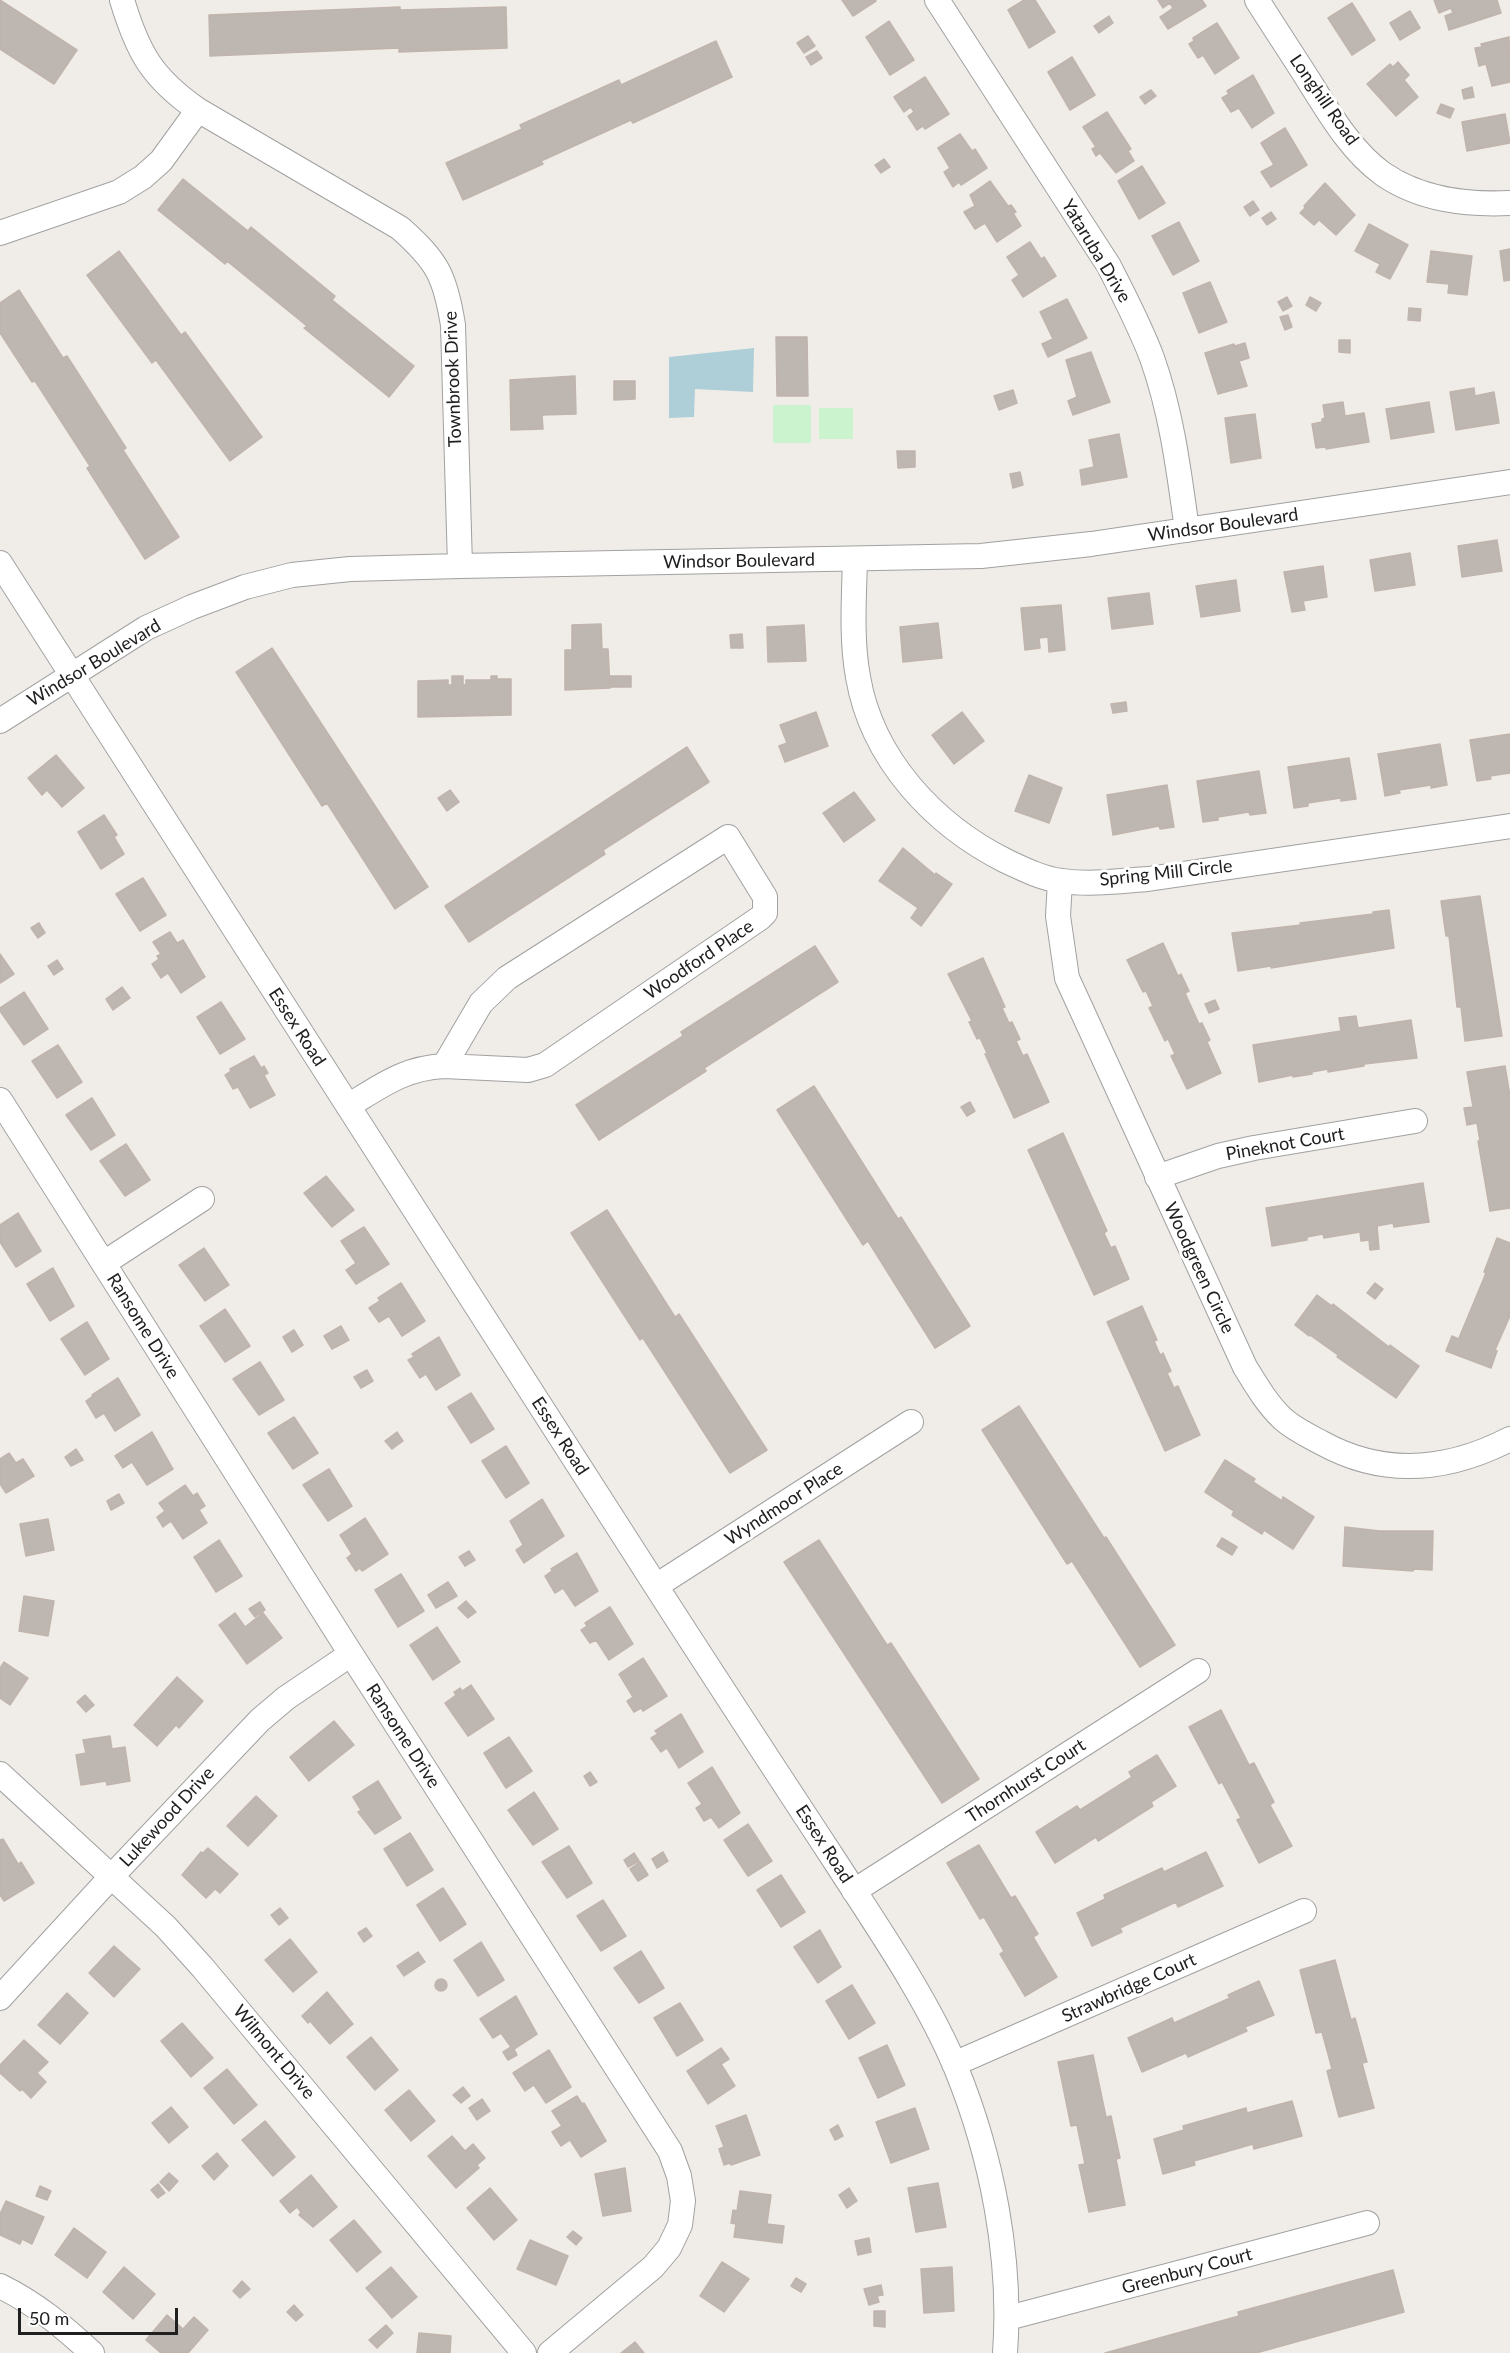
<!DOCTYPE html>
<style>
body{margin:0}
#map{position:relative;width:1510px;height:2353px;overflow:hidden;background:#f0ede8;font-family:Lato,sans-serif}
canvas{display:block}
.scale{position:absolute;left:18px;top:2308px;width:160px;height:27px;box-sizing:border-box;border:3px solid #202020;border-top:0;padding-left:8px;font-size:18px;line-height:21px;white-space:nowrap;color:#202020;-webkit-text-stroke:4px #fff;paint-order:stroke}
</style>
<div id="map">
<canvas width="1510" height="2353"></canvas>
<div class="scale">50 m</div>
</div>
<script>
const ctx = document.querySelector('canvas').getContext('2d');
ctx.lineJoin = 'round';
function paint(path, color) {
  ctx.fillStyle = color;
  ctx.fill(path, 'evenodd');
}
function stroke(path, color, width, dash) {
  ctx.strokeStyle = color;
  ctx.lineWidth = width;
  ctx.lineCap = dash ? 'butt' : 'round';
  ctx.setLineDash(dash || []);
  ctx.stroke(path);
}
function write(font, color, halo, rows, align = 'center') {
  ctx.font = font + ' Lato,sans-serif';
  ctx.lineWidth = 6;
  ctx.setLineDash([]);
  ctx.textBaseline = 'middle';
  ctx.strokeStyle = halo;
  ctx.fillStyle = color;
  for (const [text, x, y, turn = 0] of rows) {
    ctx.save();
    ctx.translate(x, y);
    ctx.rotate((+turn || 0) * Math.PI / 180);
    ctx.textAlign = isNaN(turn) ? turn : align;
    if (halo) ctx.strokeText(text, 0, 0);
    ctx.fillText(text, 0, 0);
    ctx.restore();
  }
}
const park = new Path2D(`
 M773,405h38v38h-38z
 M819,408h34v31h-34z`);
const water = new Path2D(`
 M754,348l-1,44 -58,-3 -1,28 -25,1v-61z`);
const building = new Path2D(`
 M0,0l77,50 -23,34 -54,-35z
 M842,0h33l1,1 -23,15z
 M1024,0h11l20,32 -26,16 -21,-38z
 M1158,0h44l4,6 -38,23 -8,-12 13,-9 -3,-5 -7,5z
 M1434,0h63l4,13 -52,17 -4,-14 8,-3 -2,-5 -12,5z
 M1352,3l23,37 -23,15 -24,-37z
 M400,7v3l106,-3 1,41 -108,4v-4l-189,8 -1,-41z
 M1410,11l10,17 -20,12 -10,-17z
 M1109,16l4,7 -14,10 -5,-7z
 M889,21l25,39 -24,15 -24,-38z
 M1217,23l22,35 -24,16 -12,-19 -5,3 -9,-14 5,-3 -1,-3z
 M808,36l7,10 -11,7 -7,-10z
 M1509,37l1,45 -18,4 -6,-22 -7,2 -4,-18 7,-1 -1,-3z
 M716,41l16,36 -99,46 -2,-3 -90,41 2,3 -80,36 -17,-37 76,-34 -2,-4 99,-45 2,5z
 M817,51l5,7 -11,7 -5,-8z
 M1072,57l23,38 -25,15 -22,-38z
 M1398,62l11,13 -5,5 14,17 -22,19 -29,-32 23,-20 3,3z
 M1253,75l21,38 -22,15 -13,-20 -8,4 -9,-14 7,-4 -2,-3z
 M925,77l24,37 -24,15 -2,-3 -6,4 -9,-14 6,-4 -3,-5 -7,5 -10,-15z
 M1472,87l2,10 -10,2 -2,-9z
 M1151,90l5,6 -11,8 -5,-7z
 M1441,104l13,5 -4,9 -13,-5z
 M1107,112l24,37 -3,2 6,10 -18,12 -16,-20 -4,3 -4,-7 4,-2 -13,-20z
 M1505,114l5,29 -43,8 -5,-29z
 M1285,128l22,37 -36,22 -10,-15 13,-7 -13,-22z
 M960,134l12,17 3,-2 12,19 -26,17 -2,-3 -6,5 -9,-15 6,-4 -12,-20z
 M884,159l6,8 -9,6 -6,-8z
 M1142,166l23,37 -26,16 -21,-38z
 M183,179l65,52 3,-4 84,69 -3,4 82,66 -25,31 -85,-69 3,-2 -80,-65 -2,3 -67,-54z
 M990,181l18,25 3,-1 5,7 -3,1 8,13 -24,16 -12,-19 -10,6 -11,-17 11,-6 -5,-11z
 M1325,183l30,32 -19,20 -17,-15 -5,5 -14,-12 5,-5 -1,-2z
 M1253,201l6,9 -9,6 -6,-9z
 M1271,212l5,7 -9,6 -5,-7z
 M1179,222l20,39 -26,14 -21,-39z
 M1369,224l39,21 -18,34 -14,-7 4,-8 -25,-13z
 M1030,242l11,17 3,-2 12,19 -33,21 -11,-17 7,-5 -12,-18z
 M1510,249v31l-6,1 -4,-30z
 M119,251l62,84 4,-3 77,105 -32,24 -74,-101 -4,3 -65,-88z
 M1431,251l41,5 -5,39 -19,-2 1,-9 -22,-2z
 M1210,282l17,40 -28,11 -16,-40z
 M19,290l44,68 4,-2 59,92 -3,2 56,87 -34,22 -58,-91 3,-2 -55,-85 -3,1 -32,-49v-30z
 M1287,297l5,9 -9,5 -5,-9z
 M1310,297l11,6 -5,8 -10,-6z
 M1067,299l20,39 -39,19 -6,-13 11,-5 -13,-27z
 M1409,308l12,1 -1,12 -12,-1z
 M1288,315l4,12 -7,3 -5,-13z
 M776,337h31l1,59h-31z
 M1339,340h11v13l-11,-1z
 M1245,343l4,15 -10,3 8,25 -29,8 -13,-41 29,-9 1,2z
 M1091,352l19,50 -37,13 -5,-14 9,-4 -11,-37z
 M575,376l1,38 -34,1 1,14 -32,1 -1,-50z
 M614,381h21v18l-21,1z
 M1474,388l1,8 19,-4 5,31 -43,7 -6,-38z
 M1013,390l4,13 -18,7 -5,-14z
 M1343,402l2,14 19,-3 5,29 -43,7v-2l-10,1 -4,-24 10,-2v-3l3,-1 -2,-13z
 M1429,402l5,30 -43,7 -5,-30z
 M1255,414l6,44 -30,5 -6,-45z
 M1119,434l8,43 -45,8 -2,-15 14,-3 -5,-27z
 M897,451h18v16l-17,1z
 M1020,472l3,13 -10,3 -3,-14z
 M1497,540l5,31 -40,6 -4,-31z
 M1410,553l5,32 -40,6 -5,-31z
 M1323,566l4,31 -24,4 2,9 -13,2 -8,-40z
 M1236,580l4,31 -39,6 -5,-31z
 M1149,593l4,31 -41,5 -4,-31z
 M1061,605l4,45 -16,2 -1,-15 -9,1 1,10 -15,2 -4,-42z
 M938,623l4,35 -39,4 -3,-35z
 M601,624l1,25h6l2,39 -45,2v-40h7v-25z
 M804,625l2,36 -38,1 -1,-35z
 M742,634l1,14h-12l-1,-13z
 M272,648l156,239 -33,22 -68,-106 -5,3 -86,-134z
 M452,676h11v9h3v-5h25v-4h6v3h14v36l-93,2v-36l30,-1v5h4z
 M610,676h21v11h-21z
 M1126,702l1,9 -14,2 -2,-9z
 M816,712l12,34 -43,16 -6,-16 8,-3 -7,-18z
 M962,712l22,29 -30,23 -22,-29z
 M1510,734v39l-20,3 1,3 -14,2 -7,-41z
 M1440,744l7,41 -16,3v-3l-32,5 1,3 -15,3 -7,-42z
 M687,747l22,35 -106,68 2,4 -136,88 -24,-36z
 M56,755l28,33 -22,19 -15,-17 -5,5 -14,-17z
 M1349,758l7,41 -15,2v-3l-33,5v3l-14,2 -6,-41z
 M1259,771l7,42 -16,2 -1,-3 -31,5v3l-15,2 -6,-41z
 M1029,775l33,13 -13,35 -34,-12z
 M1167,785l7,42 -14,2 -1,-3 -46,9 -6,-40z
 M450,790l9,12 -12,9 -9,-13z
 M854,792l21,28 -31,22 -21,-29z
 M104,815l13,20 -3,2 10,17 -23,15 -23,-37z
 M903,848l32,27 1,-2 16,11 -31,42 -10,-8 7,-10 -39,-27z
 M143,878l23,37 -26,16 -24,-37z
 M1480,896l22,140 -37,5 -4,-34h-4l-8,-71h-3l-5,-35z
 M1389,910l5,38 -123,20v-2l-33,5 -6,-38 69,-8 -1,-2 73,-9v-2z
 M39,923l6,10 -7,5 -7,-10z
 M170,932l7,11 6,-3 22,37 -24,16 -13,-20 -7,5 -9,-14 7,-5 -2,-3 4,-2 -8,-12z
 M1163,943l15,33 3,-2 8,17 -4,2 14,31 3,-1 8,17 -3,2 14,31 -34,16 -16,-33 4,-2 -7,-15 -3,2 -16,-33 4,-2 -7,-15 -3,1 -16,-32z
 M815,946l23,36 -134,86 2,3 -107,69 -23,-35 107,-69 -2,-4z
 M0,954l14,20 -14,9z
 M983,958l22,49 -3,1 7,15 3,-1 8,17 -4,2 7,15 4,-2 22,48 -35,16 -29,-64 2,-1 -7,-15 -3,1 -8,-17 3,-1 -24,-47z
 M57,960l6,9 -9,6 -6,-9z
 M122,987l8,11 -17,12 -7,-11z
 M24,992l24,37 -24,16 -24,-34v-3z
 M1215,1000l4,9 -10,4 -4,-9z
 M221,1002l24,37 -25,15 -23,-37z
 M1356,1016l2,12 53,-8 6,38 -53,6v2l-36,6v-3l-16,3v2l-19,3v-2l-34,7 -6,-37 88,-14 -2,-13z
 M58,1045l24,37 -25,16 -25,-37z
 M254,1056l7,12 3,-2 4,7 -4,2 11,20 -25,13 -12,-21 -5,2 -8,-14 6,-4 -1,-2z
 M1505,1066l5,30v112l-20,3 -12,-70h2l-3,-18 -10,2 -3,-17 9,-1 -6,-35z
 M814,1086l84,133 3,-2 69,109 -35,22 -67,-107 -5,4 -86,-135z
 M92,1098l23,37 -24,15 -25,-35z
 M970,1102l5,9 -8,5 -6,-9z
 M1063,1133l44,98 -3,2 7,15 4,-2 14,33 -35,16 -66,-145z
 M126,1144l24,36 -25,16 -25,-35z
 M326,1176l28,34 -22,17 -28,-34z
 M1423,1183l6,39 -35,5 -1,-4 -16,3 2,23 -9,1 -1,-10 -8,1 -1,-9 -36,6 -1,-4 -16,3v3l-35,6 -6,-38z
 M607,1210l68,107 4,-3 88,136 -37,23 -87,-135 -3,2 -69,-107z
 M18,1213l23,38 -25,16 -16,-25v-17z
 M364,1227l25,37 -33,20 -10,-14 10,-7 -15,-22z
 M1497,1238l13,5v73l-15,34 2,1 -6,17 -45,-17 6,-15 9,4 -2,-2 27,-65 -2,-1z
 M204,1248l25,37 -24,16 -26,-36z
 M53,1268l21,38 -24,15 -23,-37z
 M401,1283l24,38 -23,15 -13,-20 -10,6 -10,-14 11,-7 -2,-3z
 M1375,1283l8,6 -8,10 -8,-6z
 M1317,1295l15,11 1,-2 56,43 1,-2 29,21 -23,32 -59,-41 1,-2 -28,-20 -1,1 -14,-11z
 M1142,1306l15,34 -3,1 6,14 3,-2 8,18 -4,2 7,15 4,-2 22,49 -35,16 -58,-129z
 M225,1309l25,37 -25,16 -25,-36z
 M87,1322l22,37 -24,16 -24,-36z
 M341,1326l8,14 -17,9 -8,-13z
 M294,1330l9,15 -11,7 -9,-15z
 M439,1337l21,38 -24,15 -10,-16 -6,4 -12,-18 6,-3 -2,-3z
 M260,1362l24,38 -25,15 -26,-36z
 M367,1370l6,11 -12,7 -7,-11z
 M118,1378l22,37 -25,16 -11,-18 -8,5 -10,-17 7,-5 -1,-1z
 M471,1393l23,36 -23,14 -23,-36z
 M1019,1406l85,132 2,-1 69,108 -35,22 -68,-106 -5,3 -85,-134z
 M294,1417l24,36 -25,16 -25,-36z
 M152,1432l21,37 -26,16 -15,-23 -9,6 -8,-12z
 M397,1432l6,9 -11,8 -7,-8z
 M506,1446l23,37 -23,15 -24,-37z
 M76,1449l7,11 -12,6 -6,-9z
 M9,1453l7,10 7,-4 11,17 -28,17 -6,-9v-25z
 M1225,1460l30,19 -2,3 29,19 1,-4 31,20 -21,32 -29,-19 -2,4 -30,-19 2,-4 -29,-19z
 M329,1469l23,37 -24,15 -25,-36z
 M185,1485l8,11 4,-3 8,13 -6,4 8,13 -24,16 -12,-18 -8,6 -6,-10 8,-6 -6,-8z
 M119,1494l5,9 -13,7 -4,-9z
 M542,1499l22,37 -40,27 -8,-13 7,-5 -13,-24z
 M365,1518l23,36 -26,17 -2,-3 -4,3 -9,-13 5,-4 -12,-19z
 M48,1519l6,31 -28,6 -6,-32z
 M1345,1527l35,4h53l-1,39 -18,-1 -1,2 -70,-5z
 M1222,1538l15,9 -5,8 -15,-9z
 M219,1540l23,36 -26,16 -22,-35z
 M819,1540l68,105 4,-2 88,136 -37,24 -158,-241z
 M469,1551l6,9 -10,6 -6,-9z
 M577,1553l21,38 -23,15 -12,-18 -8,5 -10,-17 7,-5 -1,-2z
 M401,1574l23,37 -26,16 -23,-37z
 M448,1582l9,14 -21,12 -8,-13z
 M24,1596l30,5 -6,35 -29,-5z
 M466,1601l10,11 -8,6 -10,-10z
 M260,1602l5,8 -10,7 -6,-8z
 M610,1607l23,37 -24,16 -13,-20 -6,3 -9,-13 6,-4 -2,-3z
 M235,1613l10,14 18,-14 19,25 -35,26 -28,-39z
 M437,1627l23,35 -27,18 -23,-35z
 M643,1658l24,38 -24,15 -2,-3 -7,4 -7,-11 6,-4 -14,-23z
 M4,1662l24,16 -18,27 -10,-7v-30z
 M177,1677l26,24 -24,27 -3,-3 -19,21 -23,-21z
 M471,1685l23,34 -26,17 -23,-33 11,-8 -2,-3 6,-4 2,3z
 M85,1695l9,10 -8,7 -9,-10z
 M1221,1710l28,55 5,-2 20,39 -4,3 22,41 -33,17 -22,-43 4,-2 -19,-36 -3,2 -30,-57z
 M681,1714l22,38 -24,16 -12,-20 -6,4 -10,-14 7,-4 -3,-3z
 M334,1721l20,24 -45,36 -19,-24z
 M110,1736l2,13 13,-2 5,34 -23,4 -1,-4 -25,4 -5,-30 10,-2 -3,-13z
 M509,1737l23,34 -26,17 -22,-35z
 M1157,1755l19,31 -25,16 2,4 -55,35 -2,-4 -41,26 -19,-31 41,-26 3,4 52,-33 -3,-5z
 M712,1767l28,46 -21,15 -8,-11 -7,4 -8,-13 6,-4 -14,-21z
 M590,1772l7,10 -7,4 -6,-10z
 M378,1781l23,37 -26,16 -17,-22 3,-2 -8,-13z
 M534,1792l24,37 -25,16 -25,-35z
 M256,1796l21,20 -29,30 -21,-20z
 M748,1824l24,37 -24,15 -24,-36z
 M410,1833l23,37 -26,16 -23,-37z
 M3,1839l15,25 3,-2 13,21 -30,18 -4,-6v-55z
 M979,1845l32,53 4,-2 23,38 -5,3 24,40 -32,19 -25,-42 4,-3 -20,-34 -4,2 -33,-56z
 M569,1846l23,37 -25,15 -25,-36z
 M208,1848l30,26 -18,19 -5,-4 -9,9 -24,-23 19,-23 2,1z
 M663,1852l5,9 -11,7 -5,-9z
 M1206,1852l17,34 -45,21 -2,-5 -56,26 2,4 -30,14 -15,-33 28,-14 -1,-4 58,-27 2,4z
 M634,1853l5,8 -11,6 -4,-7z
 M640,1862l8,13 -10,6 -8,-12z
 M781,1875l24,37 -24,15 -24,-37z
 M443,1888l23,36 -26,17 -23,-36z
 M603,1900l23,36 -25,15 -24,-35z
 M280,1908l8,10 -9,7 -8,-10z
 M366,1928l6,8 -8,6 -6,-9z
 M820,1930l21,37 -23,16 -24,-36z
 M290,1939l27,33 -24,20 -28,-32z
 M481,1942l23,38 -26,16 -24,-36z
 M114,1946l26,23 -26,28 -25,-24z
 M641,1951l23,37 -25,15 -25,-35z
 M418,1952l7,10 -21,14 -7,-10z
 M1335,1960l16,60 4,-2 12,44 -5,1 12,45 -35,9 -12,-46 5,-2 -10,-37 -6,1 -16,-63z
 M435 1985a6 6 0 1 1 12 0a6 6 0 1 1-12 0Z
 M1259,1981l15,34 -29,12 2,4 -59,26 -2,-4 -44,19 -14,-34 44,-20 2,5 56,-25 -2,-3z
 M852,1985l23,38 -26,16 -23,-38z
 M327,1992l26,32 -23,20 -20,-23 -2,2 -6,-7z
 M67,1993l21,20 -28,31 -22,-19z
 M516,1996l21,38 -23,15 3,6 -9,5 -5,-8 8,-5 -10,-14 -8,5 -13,-19z
 M680,2003l23,37 -26,16 -23,-38z
 M182,2023l31,35 -22,19 -30,-36z
 M371,2037l27,33 -23,20 -28,-33z
 M24,2040l24,22 -11,11 9,9 -15,16 -9,-9 -2,2 -20,-18v-8z
 M887,2045l18,40 -27,13 -19,-40z
 M721,2048l8,11 -8,5 14,22 -27,18 -21,-33z
 M549,2050l22,37 -25,16 -12,-18 -9,6 -12,-18z
 M1093,2055l13,62 5,-1 9,42 -4,1 9,46 -36,7 -10,-47 6,-1 -8,-39 -6,1 -13,-64z
 M227,2069l30,36 -23,19 -30,-36z
 M463,2087l7,9 -9,7 -8,-8z
 M409,2090l26,31 -24,20 -26,-31z
 M577,2096l5,8 2,-1 22,38 -25,16 -11,-17 -9,6 -9,-14 10,-6 -10,-15z
 M482,2099l8,12 -13,9 -8,-12z
 M1292,2101l10,35 -48,13 -1,-5 -59,17 1,4 -32,9 -9,-35 30,-9 -1,-4 63,-18 1,5z
 M171,2107l17,20 -19,16 -17,-20z
 M915,2108l14,41 -38,14 -15,-41z
 M746,2115l14,40 -29,10 -1,-2 -6,2 -5,-16 5,-2 -8,-21z
 M265,2121l30,36 -22,19 -31,-36z
 M838,2125l5,11 -8,4 -5,-10z
 M452,2136l13,15 8,-7 12,14 -8,7 2,3 -23,20 -28,-32z
 M217,2153l11,13 -14,14 -12,-14z
 M625,2168l6,43 -28,5 -8,-42z
 M169,2173l9,8 -9,10 -9,-9z
 M311,2175l26,32 -24,20 -14,-12 2,-3 -4,-5 -7,6 -10,-12z
 M938,2183l8,44 -30,5 -8,-44z
 M158,2184l7,9 -7,5 -7,-8z
 M40,2186l11,5 -4,9 -11,-4z
 M490,2188l27,32 -23,20 -27,-32z
 M849,2188l8,13 -10,7 -8,-13z
 M740,2191l31,4 -4,29 17,2 -2,17 -48,-6 2,-13 -5,-1 2,-13 4,1z
 M6,2201l38,16 -12,27 -10,-5 -2,5 -20,-9v-21z
 M354,2220l27,32 -24,20 -27,-32z
 M74,2228l32,24 -19,26 -32,-23z
 M573,2231l9,7 -6,7 -9,-8z
 M869,2238l2,14 -13,3 -3,-14z
 M530,2240l38,16 -12,29 -39,-16z
 M722,2262l27,17 -25,33 -24,-16z
 M124,2267l31,27 -22,25 -30,-27z
 M391,2267l26,30 -25,21 -26,-30z
 M952,2267l2,44 -30,2 -3,-44z
 M1393,2270l11,42 -148,41h-151l134,-37 -1,-4z
 M796,2278l10,6 -5,8 -10,-6z
 M242,2281l8,8 -10,9 -7,-7z
 M881,2285l2,10 -6,1 2,6 -10,3 -5,-16z
 M294,2305l9,10 -7,6 -9,-9z
 M874,2311h11v16l-11,-1z
 M167,2315l16,14 11,-12 14,13 -20,23h-27l-15,-13z
 M386,2325l7,8 -16,15 -8,-8z
 M419,2333l32,3 -1,17h-33z
 M635,2342l9,11h-23z`);
const minor = new Path2D(`
 M122,0c16,53 30,78 76,110l202,118c37,33 45,47 53,97l7,241
 M937,0l172,266c15,30 31,60 43,92 20,56 27,114 35,172
 M1257,0c17,27 35,54 52,81 20,32 42,70 74,93 38,26 83,31 127,29
 M0,233l119,-41 24,-15 18,-16 37,-51
 M855,559c-1,39 -4,80 3,118 14,82 76,148 148,184 17,8 37,18 56,20 28,4 58,0 86,-2l362,-53
 M0,563c217,336 431,673 647,1009 62,97 125,193 188,289 41,64 92,137 121,207 36,88 56,190 49,285
 M0,721l146,-93 46,-21 53,-20 47,-12 58,-6 110,-3 521,-10 110,-12 419,-62
 M1060,881l-2,35 9,62 178,389c11,18 22,37 38,52 11,10 26,17 39,24 62,34 126,28 188,-4
 M0,1100l351,554 319,497 9,25 4,25 -3,24 -11,23 -16,19 -103,86
 M348,1106c33,-20 56,-38 96,-40l37,-63 26,-25 221,-141 37,60v16l-5,5 -215,147 -17,5 -84,-4
 M1157,1177l61,-21 36,-8 161,-27
 M104,1263l98,-64
 M656,1586l255,-164
 M0,1774l166,153 37,41 321,385
 M854,1891l344,-220
 M0,1998l111,-121 149,-157 26,-22 65,-44
 M954,2064l350,-153
 M0,2286c35,17 64,41 92,67
 M1008,2318l359,-95`);
const streetNames = [
 ["Longhill Road",1324,100,55],
 ["Yataruba Drive",1096,251,59],
 ["Townbrook Drive",453,379,-92],
 ["Windsor Boulevard",1223,525,-8],
 ["Windsor Boulevard",739,561,-1],
 ["Windsor Boulevard",94,663,-31],
 ["Spring Mill Circle",1166,873,-6],
 ["Woodford Place",699,960,-34],
 ["Essex Road",297,1027,57],
 ["Pineknot Court",1285,1144,-10],
 ["Woodgreen Circle",1199,1268,65],
 ["Ransome Drive",143,1326,58],
 ["Essex Road",560,1436,57],
 ["Wyndmoor Place",784,1504,-33],
 ["Ransome Drive",403,1736,57],
 ["Thornhurst Court",1026,1781,-33],
 ["Lukewood Drive",167,1817,-47],
 ["Essex Road",824,1844,57],
 ["Strawbridge Court",1129,1988,-24],
 ["Wilmont Drive",274,2052,50],
 ["Greenbury Court",1187,2271,-15]
];
paint(park, '#cbf3ce');
paint(water, '#aecfd7');
paint(building, '#bdb6b1');
stroke(building, '#c0b4ac', 1.5);
stroke(minor, '#a1a1a1', 26);
stroke(minor, '#fff', 24);
write('18px', '#202020', '#fff', streetNames);
</script>
